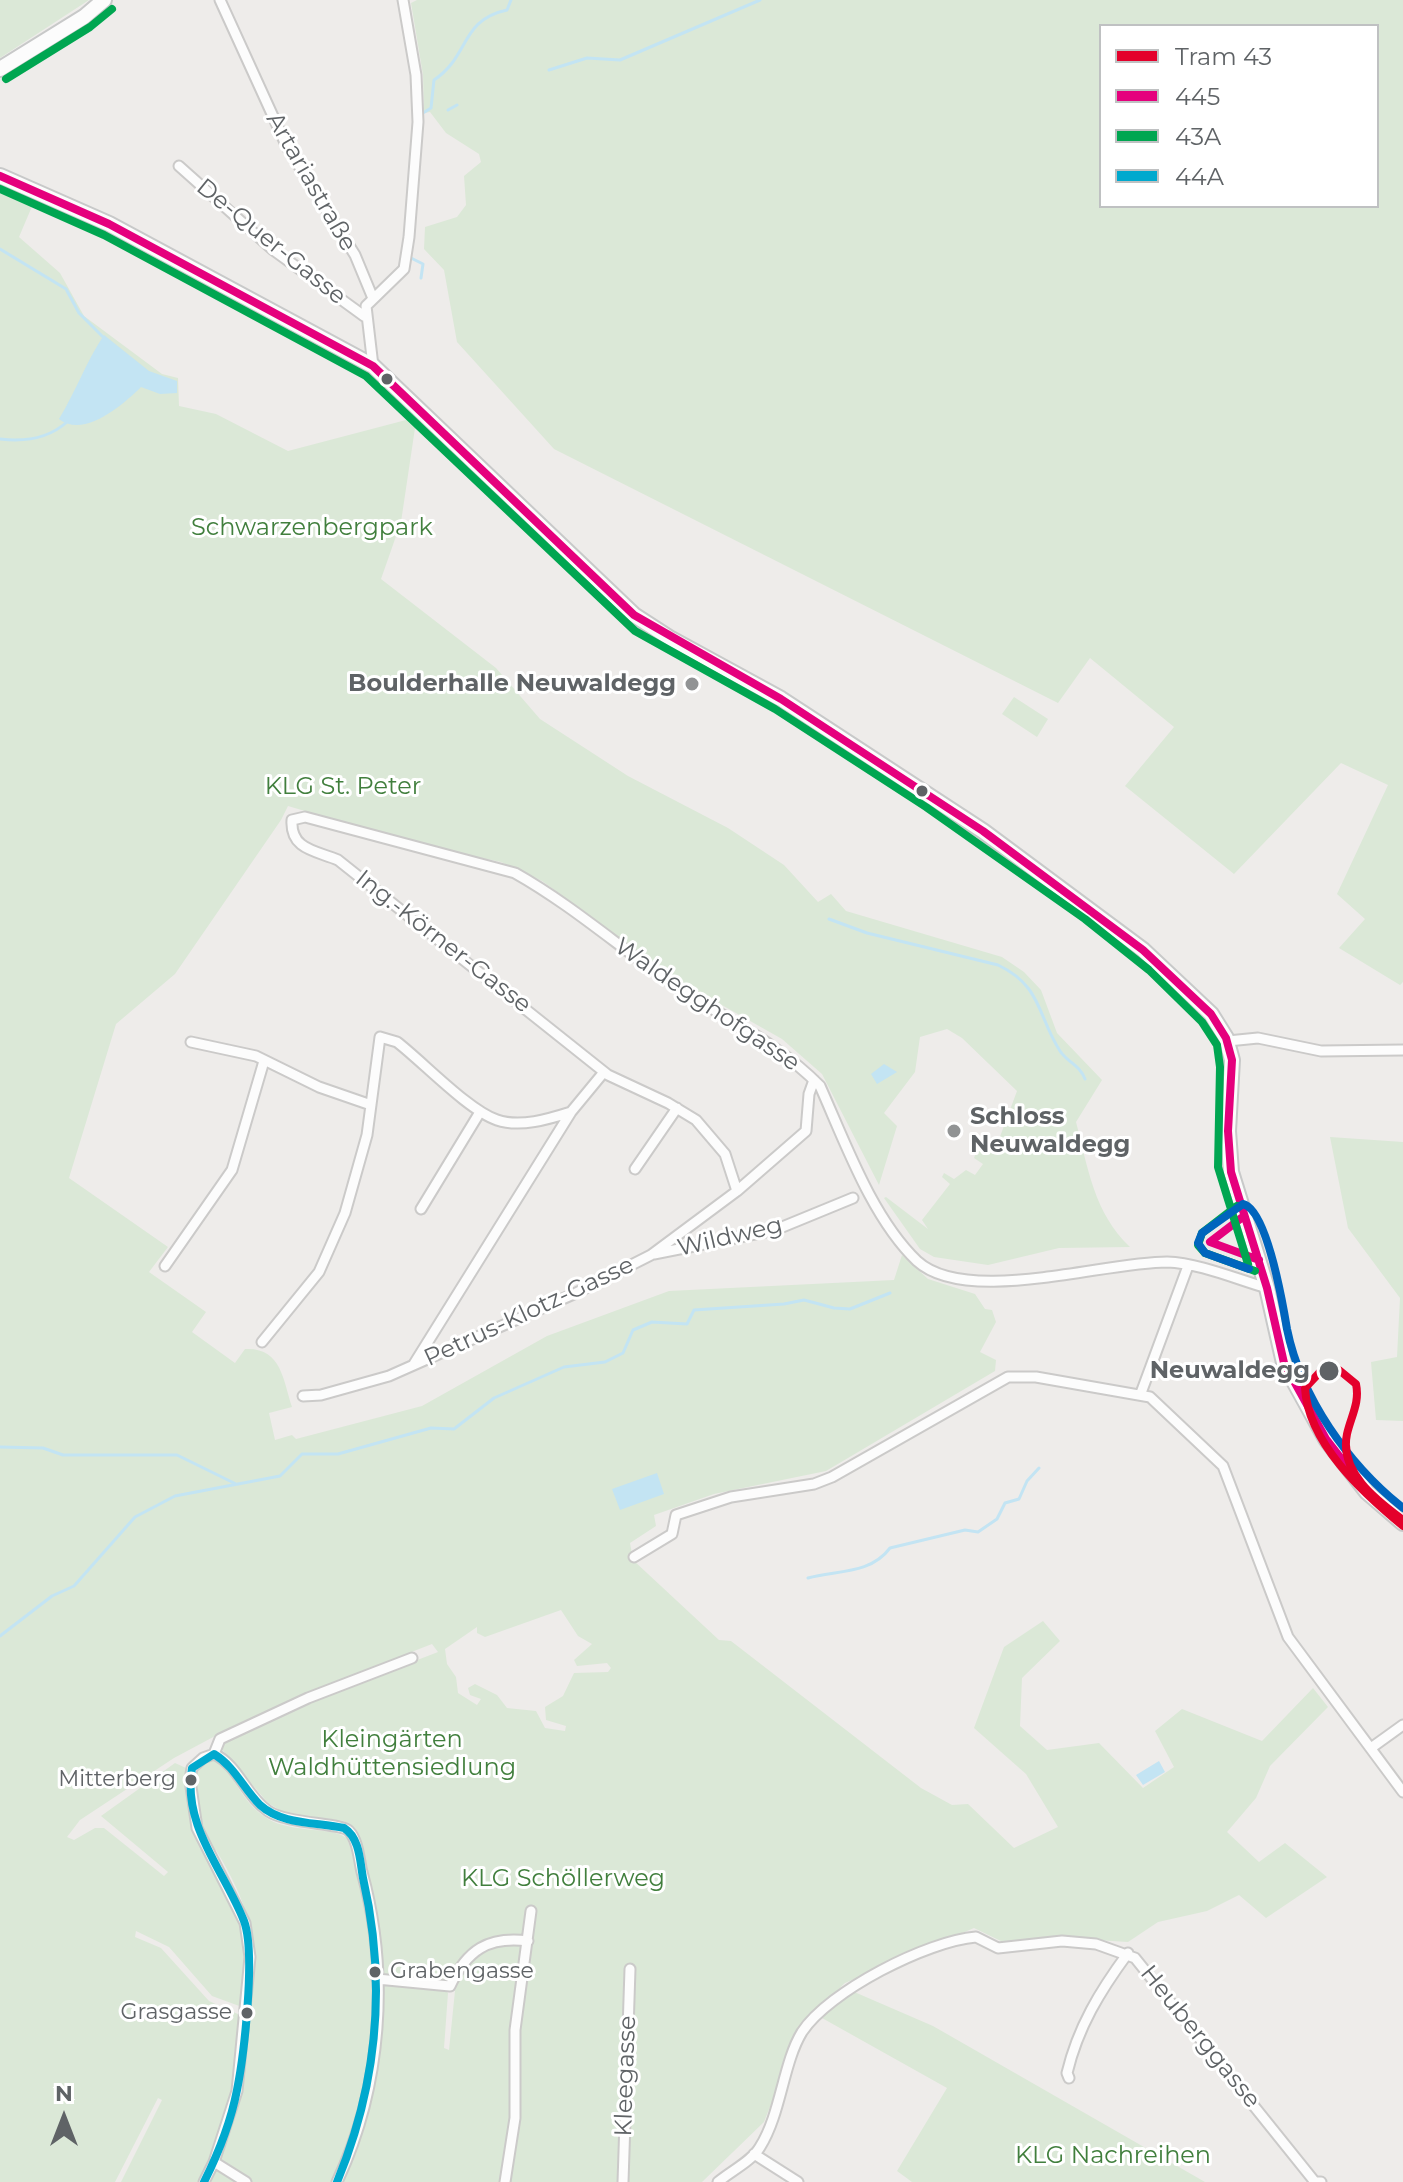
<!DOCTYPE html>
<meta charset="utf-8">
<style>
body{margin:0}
#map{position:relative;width:1403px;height:2182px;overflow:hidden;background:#eeecea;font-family:Montserrat,sans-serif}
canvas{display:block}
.legend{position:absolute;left:1099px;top:24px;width:280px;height:184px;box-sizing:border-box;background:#fff;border:2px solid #bfc1c2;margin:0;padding:10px 14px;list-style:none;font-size:24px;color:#5f6366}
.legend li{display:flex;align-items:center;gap:16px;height:40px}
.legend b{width:40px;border:2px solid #bfc1c2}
.north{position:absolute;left:24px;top:2078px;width:80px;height:80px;-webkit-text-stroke:6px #fff;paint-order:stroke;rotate:0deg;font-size:22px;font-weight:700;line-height:32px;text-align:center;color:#5f6366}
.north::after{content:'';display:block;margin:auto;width:28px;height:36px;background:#5f6366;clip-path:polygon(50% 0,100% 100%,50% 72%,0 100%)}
</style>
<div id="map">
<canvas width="1403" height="2182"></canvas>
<ul class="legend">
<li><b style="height:10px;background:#e4002b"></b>Tram 43</li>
<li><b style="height:10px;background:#e5007d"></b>445</li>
<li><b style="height:10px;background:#00a651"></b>43A</li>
<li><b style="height:10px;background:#00a9ce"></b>44A</li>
</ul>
<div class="north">N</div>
</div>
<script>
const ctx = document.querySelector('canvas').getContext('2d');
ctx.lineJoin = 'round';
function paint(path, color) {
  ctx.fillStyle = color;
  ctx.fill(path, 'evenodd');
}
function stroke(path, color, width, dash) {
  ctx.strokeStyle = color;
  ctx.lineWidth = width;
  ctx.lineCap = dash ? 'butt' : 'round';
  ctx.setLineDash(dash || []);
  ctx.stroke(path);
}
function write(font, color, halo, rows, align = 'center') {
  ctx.font = font + ' Montserrat,sans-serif';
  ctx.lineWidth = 6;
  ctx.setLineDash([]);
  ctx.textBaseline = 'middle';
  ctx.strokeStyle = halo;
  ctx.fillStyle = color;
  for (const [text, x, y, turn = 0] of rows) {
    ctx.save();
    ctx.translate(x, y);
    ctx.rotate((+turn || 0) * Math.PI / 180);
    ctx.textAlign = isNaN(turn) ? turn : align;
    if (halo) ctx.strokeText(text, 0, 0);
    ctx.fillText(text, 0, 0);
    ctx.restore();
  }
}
const green = new Path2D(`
 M0,0h89l-89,58z
 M417,0h986v982l-3,3 -61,-37 26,-29 -28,-25 51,-109 -47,-22 -107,111 -109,-88 49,-59 -84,-69 -32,45 -504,-254 -97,-107 -13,-72 -20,-21 1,-22 32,-10 9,-12 -2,-29 17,-14 -2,-8 -33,-21 -16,-21 -6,1 -1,-38 -12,-72zM1101,26h276v180h-276z
 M0,191l33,13 -14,33 41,36 24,43 78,58 16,4 1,28 37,8 72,37 118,-31 9,8 -14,94 -20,57 115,89 44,51 88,57 100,52 56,37 34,37 13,-8 15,17 156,46 22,15 17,18 16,43 45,47 -26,42c12,46 18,91 54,125l-71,1 -71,17 -54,-8 -14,-8 -36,-51 2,-1 42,32 -6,-9 28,-36 -8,-7 2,-4 10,6 12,-9 9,5 8,-11 -9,-6 5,-14 -10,-7 3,-5 17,11 9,-1 19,-51 -55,-53 -15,-9 -27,8 -5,35 -31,41 13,13 -18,59 -57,-111 -40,-35 -108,-61 -132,-97 -41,-19 -85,-18 -128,-38 -7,14 -106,154 -59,50 -47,154 99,69 -19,25 57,40 -14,20 43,31 10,-14c36,-2 38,30 47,58l-23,6 6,27 17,-5 4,4 126,-33 125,-70 122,-45 225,-11 8,-25 26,24 47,15 10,15 7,1 4,12 -16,30 16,8 -1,11 -169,100 -112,23 -60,21 2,11 -26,17 3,17 86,80 12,1 190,147 31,17 16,-1 46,44 44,-21 -32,-53 -52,-46 30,-81 39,-26 17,20 -38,37 -2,48 27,24 52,-7 44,45 31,-21 -19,-36 27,-22 80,32 51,-53 15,19 -58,59 -14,32 -29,34 32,30 26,-19 42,34 -61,41 -27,-23 -32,16 -49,11 -30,20 -79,-5 -31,8 -13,-2 -31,-15 -129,55 -27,25 -19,25 -35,89 -62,60h-581l41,-82 -4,-2 -43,84h-115zM561,1610l17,26 14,8 -18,16 3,6 30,-3 4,5 -3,4 -34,1 -11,23 -18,11 1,13 20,6 -1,5 -20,-3 -9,-17 -29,-3 -10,-13 -22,-11 -7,4 2,7 11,4 -4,6 -19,-12 -2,-16 -9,-13 -2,-15 32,-22v6l8,4zM432,1644l6,8 -155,60 -64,34 49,57 17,10 59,8 8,7 17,51 10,52 3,43 74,7 -7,69 -5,-2 4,-55 -4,-5 -59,-4 -12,31c0,-62 -6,-118 -26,-177 -15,-11 -55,-5 -79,-19 -29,-18 -31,-43 -54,-61l-13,6 -6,8 -20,-9 -74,53 67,56 -4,4 -60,-48h-9l-21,12 -7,-3 13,-17 94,-62 43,-23 89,-42zM216,1850c38,64 41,91 33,164l-9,1 -31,-14 -48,-53 -26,-11 1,-6 33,16 43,49 30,11c7,-73 -2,-90 -34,-153zM513,2023l8,5 -3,46 -8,-3z
 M1014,697l34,22 -11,18 -35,-23z
 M1330,1137l73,5v279l-27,-1 -5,-58 26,-5 3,-59 -52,-70z
 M852,1991l81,35 272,156h-293l-15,-11 50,-83 -125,-70 11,-14z`);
const water = new Path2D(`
 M104,335l45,36 28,10v12l-17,1 -19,-7c-17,17 -57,52 -82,32 17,-28 27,-57 45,-84z
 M884,1064l13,8 -20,12 -6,-10z
 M657,1473l7,21 -44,16 -8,-21z
 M1159,1761l6,11 -22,13 -7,-10z`);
const stream = new Path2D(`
 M549,70l38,-12 33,2 140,-60
 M448,110l9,-5
 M423,113l8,-5 3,-28c36,-24 26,-60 73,-70l4,-10
 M0,249l66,40 13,24 25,25
 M411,258l12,6 -2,14
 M0,439c24,3 49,-1 67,-17
 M829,919l38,14 131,32c44,21 39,50 62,86 7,11 20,14 25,28
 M0,1447l43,1 20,7h114l59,29
 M808,1578c27,-8 62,-3 82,-30l75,-18 13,2 19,-13 8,-16 14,-4 8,-18 12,-13
 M0,1636l52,-40 22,-10 61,-69 40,-21 105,-20 22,-22h36l93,-26 23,1 40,-31 70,-31 41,-5 18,-9 10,-23 19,-8 35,2 7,-14 90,-6 20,-4 30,8 16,1 40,-16`);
const street = new Path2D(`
 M220,0l67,147 68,108 17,41
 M179,166l93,83 92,67
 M373,366l-7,-60 38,-37 5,-32 9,-115 -2,-47 -13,-75
 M1228,1041l30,-3 63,13 82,-1
 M191,1042l65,14 63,31 52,18
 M814,1080l-5,14 -3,37 -69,60 -12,-37 -29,-34 -28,-17 -60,-28 -270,-215c-21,-9 -48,-10 -46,-40l13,-3 210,56c55,31 103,73 155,109 51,35 106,59 150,104 25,56 52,132 97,175 49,45 186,1 250,1 32,1 69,17 100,26
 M635,1169l42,-61
 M421,1209l59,-97
 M654,1254l121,-24 78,-32
 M165,1266l67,-96 32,-109
 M262,1342l57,-70 26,-59 22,-78 13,-98 17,5c26,20 71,68 100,78 23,8 52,-1 74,-8
 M414,1364l157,-252 33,-40
 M1141,1393l47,-127
 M303,1396l18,-1 68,-19 187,-83 75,-38 86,-64
 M634,1557l38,-23 4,-19 55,-18 83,-13 18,-7 176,-100h28l114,20 73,69 65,171 115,155
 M1371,1748l32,-23
 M214,1754c24,11 32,42 54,57 19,13 74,12 81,20 9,9 10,29 13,41 28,101 20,215 -25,310
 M214,1754l6,-15 88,-41 104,-40
 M377,1979l73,7c17,-36 38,-50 78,-45
 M1069,2078l-2,-5c11,-46 33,-82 61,-120
 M754,2154l44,28
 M214,2162l32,20
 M204,2182l10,-20 23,-71 13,-134 -5,-34 -48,-95 -7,-48 2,-12 11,-10 11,-4
 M505,2182l10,-64v-88l16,-119
 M623,2182l7,-213
 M718,2182c13,-11 34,-21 42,-35 21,-33 23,-84 42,-115 27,-41 125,-91 174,-95l22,11 64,-7 34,3 39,14 180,224h6`);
const secondary = new Path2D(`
 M0,69l84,-52 20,-17
 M0,176l109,48 264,142 261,249 37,24 110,60 202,132 160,119 68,64 15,24 6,22 -4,71 3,41 36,116 17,75 42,76 41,53 36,31`);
const bus1 = new Path2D(`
 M0,176l109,48 264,142 261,249 147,84 202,132 160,119 68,64 15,24 6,22 -4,71 3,41 36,116 17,75 42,76 41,53 36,31
 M1244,1216l-34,26 49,18`);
const bus2 = new Path2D(`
 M6,79l84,-52 22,-18
 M0,189l104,46 262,141 269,255 140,78 151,98 159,112 64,51 53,52 15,23 3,22 -2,100 30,97
 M1237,1206l-35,27 -4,12 7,8 50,18`);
const bus3 = new Path2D(`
 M204,2182c14,-28 27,-61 33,-92 7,-35 19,-137 7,-169 -20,-51 -62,-95 -52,-153l22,-14c21,13 29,34 46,51 22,20 57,17 84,23 16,10 16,34 19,50 24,105 15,205 -26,304`);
const bus4 = new Path2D(`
 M1249,1269l-44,-16 -7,-10 4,-10 41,-29c24,5 40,101 44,125 14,69 61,135 116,179`);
const tram1 = new Path2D(`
 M1403,1520c-27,-20 -64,-48 -56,-86 4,-18 13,-31 9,-50l-17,-14 -19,2 -15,16c3,55 58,105 98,138`);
const markers = [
 [387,379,7,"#5f6366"],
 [692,684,8,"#919394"],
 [922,791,7,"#5f6366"],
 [954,1131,8,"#919394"],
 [1329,1371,11,"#5f6366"],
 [191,1780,7,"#5f6366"],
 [375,1972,7,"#5f6366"],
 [247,2013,7,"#5f6366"]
];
const busNames = [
 ["Mitterberg",176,1780],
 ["Grabengasse",390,1972,"left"],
 ["Grasgasse",232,2013]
];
const streetNames = [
 ["Artariastraße",311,182,60],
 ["De-Quer-Gasse",271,242,39],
 ["Ing.-Körner-Gasse",443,942,38],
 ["Waldegghofgasse",707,1005,34],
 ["Wildweg",730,1237,-13],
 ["Petrus-Klotz-Gasse",529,1312,-25],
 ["Heuberggasse",1200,2037,51],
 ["Kleegasse",626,2076,-88]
];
const parkNames = [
 ["Schwarzenbergpark",312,528],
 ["KLG St. Peter",343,787],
 ["Kleingärten",392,1740],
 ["Waldhüttensiedlung",392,1768],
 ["KLG Schöllerweg",563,1879],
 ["KLG Nachreihen",1113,2156]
];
const poiNames = [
 ["Boulderhalle Neuwaldegg",676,684],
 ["Schloss",970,1117,"left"],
 ["Neuwaldegg",970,1145,"left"]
];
const stopNames = [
 ["Neuwaldegg",1310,1371]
];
paint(green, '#dbe8d7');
paint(water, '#c3e4f3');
stroke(stream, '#c3e4f3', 3);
stroke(street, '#cbcac9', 13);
stroke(secondary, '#c8c9c9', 18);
stroke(street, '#fcfcfc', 9);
stroke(secondary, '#fcfcfc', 14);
stroke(bus1, '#e5007d', 8);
stroke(bus2, '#00a651', 8);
stroke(bus3, '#00a9ce', 8);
stroke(bus4, '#0065bd', 8);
stroke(tram1, '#e4002b', 8);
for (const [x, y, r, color] of markers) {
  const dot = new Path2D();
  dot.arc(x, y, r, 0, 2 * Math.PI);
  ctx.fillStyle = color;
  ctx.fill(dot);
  stroke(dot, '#fff', 3);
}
write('22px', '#5f6366', '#fff', busNames, 'right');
write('24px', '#5f6366', '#fff', streetNames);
write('24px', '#417f3d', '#fff', parkNames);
write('bold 24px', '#5f6366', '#fff', poiNames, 'right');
write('bold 24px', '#5f6366', '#fff', stopNames, 'right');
</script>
